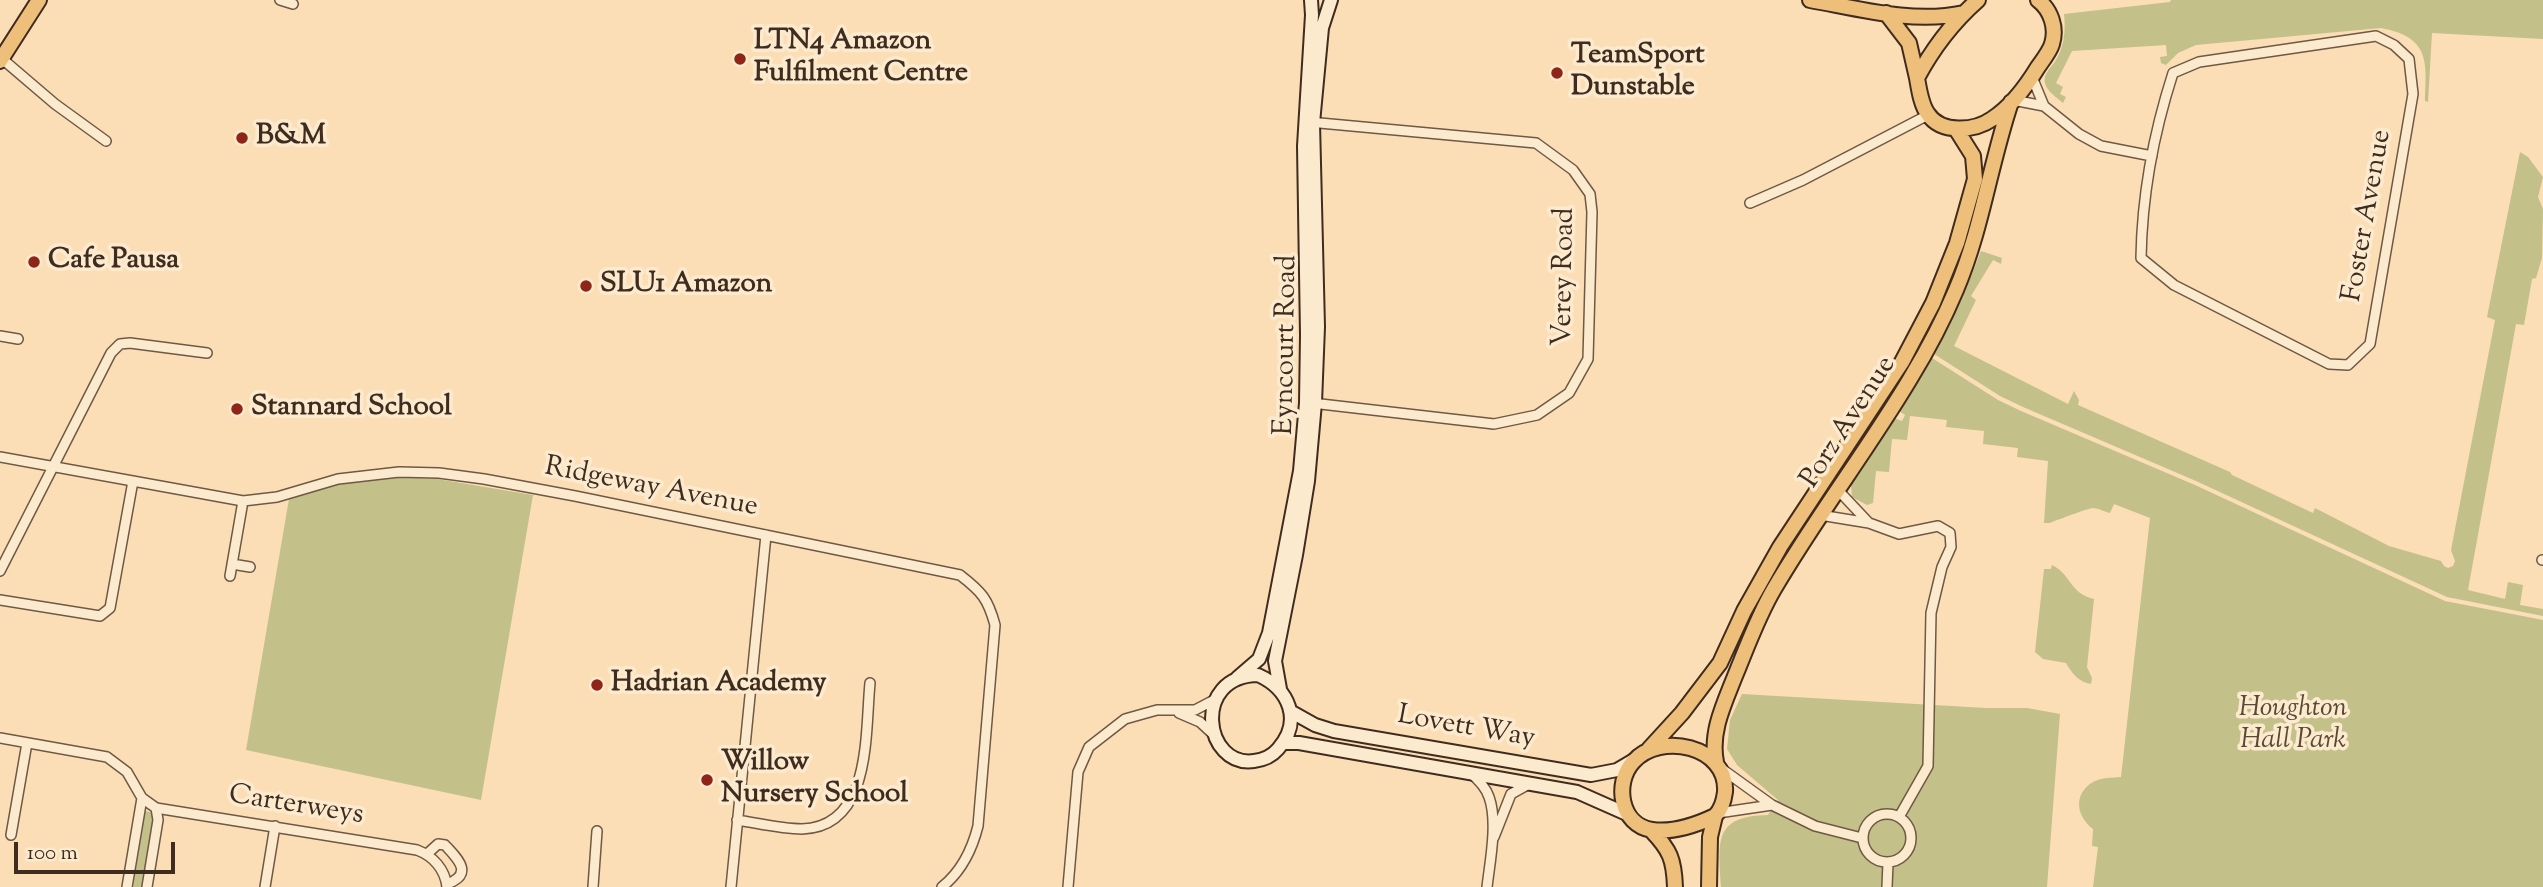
<!DOCTYPE html>
<style>
body{margin:0}
#map{position:relative;width:2543px;height:887px;overflow:hidden;background:#fbdeb5;font-family:"Sorts Mill Goudy",serif}
canvas{display:block}
.scale{position:absolute;left:14px;top:842px;width:161px;height:32px;box-sizing:border-box;border:4px solid #402c1f;border-top:0;padding-left:9px;font-size:21px;line-height:24px;white-space:nowrap;color:#402c1f;-webkit-text-stroke:5px #fceacf;paint-order:stroke}
</style>
<div id="map">
<canvas width="2543" height="887"></canvas>
<div class="scale">100 m</div>
</div>
<script>
const ctx = document.querySelector('canvas').getContext('2d');
ctx.lineJoin = 'round';
function paint(path, color) {
  ctx.fillStyle = color;
  ctx.fill(path, 'evenodd');
}
function stroke(path, color, width, dash) {
  ctx.strokeStyle = color;
  ctx.lineWidth = width;
  ctx.lineCap = dash ? 'butt' : 'round';
  ctx.setLineDash(dash || []);
  ctx.stroke(path);
}
function write(font, color, halo, rows, align = 'center') {
  ctx.font = font + ' "Sorts Mill Goudy",serif';
  ctx.lineWidth = 7;
  ctx.setLineDash([]);
  ctx.textBaseline = 'middle';
  ctx.strokeStyle = halo;
  ctx.fillStyle = color;
  for (const [text, x, y, turn = 0] of rows) {
    ctx.save();
    ctx.translate(x, y);
    ctx.rotate((+turn || 0) * Math.PI / 180);
    ctx.textAlign = isNaN(turn) ? turn : align;
    if (halo) ctx.strokeText(text, 0, 0);
    ctx.fillText(text, 0, 0);
    ctx.restore();
  }
}
const green = new Path2D(`
 M2171,0h372v39l-111,-6 -4,69 -3,-1c2,-41 4,-64 -44,-73l-185,17 -18,8 -12,12 -5,-2 -1,-6 7,-1 -1,-11 -94,6 -16,32 7,4 -3,7 6,3 -3,6c-7,-6 -21,-15 -18,-26 1,-5 6,-10 9,-14 10,-14 12,-32 10,-49l106,-12z
 M2520,152l8,5 15,20 -5,20 5,12 -1,49 -6,20 -4,1 -8,46 -8,-1 -48,266 37,9 3,-17 15,3 -3,20 23,4v7l-96,-19 -251,-116 -173,-74 -23,-11 -66,-42 29,-57 18,-46 21,7 -1,6 -8,-4 -22,36 5,4 -22,46 114,58 6,-13 5,9 -1,5 152,67 2,3 81,38 2,-5 74,38 52,15 3,5 4,2 5,-2 2,-5 -4,-11 44,-230 -8,-3z
 M1932,358l66,42 23,11 174,74 250,116 98,19v267h-450l5,-40 -6,-1 1,-17c-17,-13 -20,-35 0,-47 9,-5 19,-4 28,-5l29,-259 -36,-14 -4,9c-5,-1 -12,-5 -17,-5 -4,0 -39,13 -43,15h-6l4,-62 -31,-4 1,-9 -35,-4 1,-13 -38,-4 1,-7 -37,-4 -3,24 -15,-1 -3,33 -13,-1 -3,32 -6,2 -15,-8 -1,-13 43,-66 8,3 3,-6 -6,-4z
 M393,477l44,2 96,16 -52,305 -235,-50 43,-251 51,-16z
 M2052,565c20,10 17,28 42,34l-7,68 5,11 -1,6c-13,-2 -19,-11 -25,-21l-23,-4 -8,-7 9,-83h7z
 M1742,694l244,14h41l33,6 -13,173h-326c-2,-44 -9,-71 47,-72l10,-15 -41,-35 -10,-16 3,-29z
 M145,811l9,2 -12,74h-9z`);
const street = new Path2D(`
 M280,0l13,4
 M2376,36l18,9 15,14 4,35 -43,250 -22,21 -19,-1 -155,-79 -33,-27c1,-62 13,-126 32,-185l26,-11z
 M0,57l55,47 51,37
 M2032,77l12,29 35,28 22,12 51,10
 M2013,100l31,6
 M1309,122l227,21 37,27 17,24 2,18 -4,147 -19,34 -32,22 -43,9 -182,-21
 M1750,203l53,-23 125,-65
 M0,336l18,3
 M0,457l243,44 34,-4 61,-18 61,-7 40,1 45,6 91,17 385,79c22,17 28,24 35,50l-17,201c-6,24 -16,45 -36,61
 M1837,489l32,34
 M1820,515l49,8 30,11 39,-8 12,7 1,14 -9,20 -11,46 -3,153 -29,51
 M2542,560h1
 M232,564l18,3
 M0,571l111,-218 9,-9 10,-1 77,10
 M230,576l13,-75
 M0,600l100,16 10,-8 23,-127
 M1179,713l21,9 14,13
 M0,738l107,19 20,15 15,26
 M1722,769l50,36 43,21 47,12
 M1473,775c7,7 13,13 16,22 9,25 1,64 -2,90
 M142,798l14,10 2,12 -11,67
 M156,808l261,42c16,6 28,19 30,37
 M1718,813l54,-8
 M1863 838a24 24 0 1 1 48 0a24 24 0 1 1-48 0Z
 M737,820c20,3 44,9 65,9 70,-2 63,-96 68,-146
 M11,835l16,-92
 M1494,837l17,-43 18,-10
 M427,854l11,-10 7,1c13,14 29,29 2,39
 M127,887l15,-89
 M265,887l10,-61
 M593,887l4,-56
 M731,887l35,-352
 M1068,887l10,-115 11,-25 36,-28 32,-9h38l21,-11
 M1887,887l1,-24`);
const secondary = new Path2D(`
 M1258,675c31,14 45,46 20,74 -6,7 -15,11 -24,12 -50,7 -63,-85 4,-86z
 M1237,678l22,-19 10,-26 31,-162 6,-68 1,-68 -3,-189 8,-131 -1,-15
 M1280,689l-5,-28 21,-106 12,-74 7,-78 3,-76 -5,-204 9,-95 9,-28
 M1290,711l25,14 19,6 257,44 26,-5 17,-10
 M1283,743h16l278,49 52,23`);
const primary = new Path2D(`
 M1810,0c50,9 104,24 154,13
 M1978,0c-25,22 -45,48 -61,78 2,11 4,27 11,36 13,20 47,17 64,5 19,-12 35,-34 46,-52 5,-7 12,-16 14,-23 5,-16 -1,-34 -14,-44
 M1886,13l23,30 8,35
 M0,61l39,-61
 M1649,749l33,-36 38,-50 24,-52 36,-64 122,-185 31,-59 24,-60 18,-64 -2,-23 -17,-27
 M1716,762c-6,-30 8,-58 19,-86 12,-29 23,-60 39,-87 42,-72 93,-138 136,-210 17,-28 33,-58 46,-89 26,-61 34,-126 55,-188
 M1651,830c19,20 23,29 24,57
 M1709,887l1,-50 5,-21c6,-6 9,-16 10,-24 3,-46 -65,-61 -92,-30 -19,21 -13,63 19,68 22,3 44,-5 63,-14`);
const markers = [
 [740,59,7,"#8f2418"],
 [1557,73,7,"#8f2418"],
 [242,138,7,"#8f2418"],
 [34,262,7,"#8f2418"],
 [586,286,7,"#8f2418"],
 [237,409,7,"#8f2418"],
 [597,685,7,"#8f2418"],
 [707,780,7,"#8f2418"]
];
const poiNames = [
 ["LTN4 Amazon",754,43],
 ["Fulfilment Centre",754,75],
 ["TeamSport",1571,57],
 ["Dunstable",1571,89],
 ["B&M",256,138],
 ["Cafe Pausa",48,262],
 ["SLU1 Amazon",600,286],
 ["Stannard School",251,409],
 ["Hadrian Academy",611,685],
 ["Willow",721,764],
 ["Nursery School",721,796]
];
const streetNames = [
 ["Foster Avenue",2369,216,-80],
 ["Verey Road",1566,277,-89],
 ["Eyncourt Road",1288,345,-89],
 ["Porz Avenue",1850,423,-57],
 ["Ridgeway Avenue",651,489,11],
 ["Lovett Way",1466,729,10],
 ["Carterweys",296,807,9]
];
const parkNames = [
 ["Houghton",2293,710],
 ["Hall Park",2293,742]
];
paint(green, '#c3c08a');
stroke(street, '#6f5844', 12);
stroke(secondary, '#402c1f', 16);
stroke(primary, '#402c1f', 18);
stroke(street, '#fceacf', 9);
stroke(secondary, '#fceacf', 12);
stroke(primary, '#eebf7a', 14);
for (const [x, y, r, color] of markers) {
  const dot = new Path2D();
  dot.arc(x, y, r, 0, 2 * Math.PI);
  ctx.fillStyle = color;
  ctx.fill(dot);
  stroke(dot, '#fceacf', 2.5);
}
write('bold 28px', '#402c1f', '#fceacf', poiNames, 'left');
write('28px', '#402c1f', '#fceacf', streetNames);
write('italic 28px', '#5a4a34', '#fceacf', parkNames);
</script>
